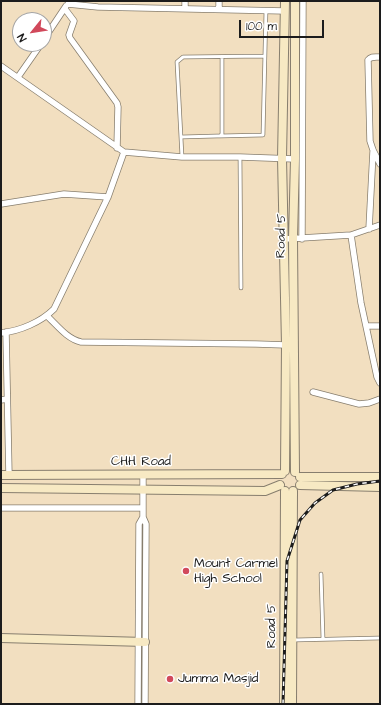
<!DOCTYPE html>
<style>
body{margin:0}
#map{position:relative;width:381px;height:705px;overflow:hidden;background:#f2dfc0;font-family:"Architects Daughter",sans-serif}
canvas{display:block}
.frame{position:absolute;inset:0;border:2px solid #1c1c1c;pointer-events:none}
.north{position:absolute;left:12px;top:12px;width:40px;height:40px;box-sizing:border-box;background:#fff;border:1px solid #a4a4a4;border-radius:50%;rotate:240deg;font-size:11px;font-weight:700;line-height:16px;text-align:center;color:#1c1c1c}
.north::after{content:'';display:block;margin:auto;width:14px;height:18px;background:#d1495b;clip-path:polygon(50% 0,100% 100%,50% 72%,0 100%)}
.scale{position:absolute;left:239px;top:20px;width:85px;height:18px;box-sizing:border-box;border:2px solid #1c1c1c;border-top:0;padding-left:5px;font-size:12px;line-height:14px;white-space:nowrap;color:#1c1c1c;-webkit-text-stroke:3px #fff;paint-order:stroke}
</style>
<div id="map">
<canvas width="381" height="705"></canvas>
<div class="frame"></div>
<div class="north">N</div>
<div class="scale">100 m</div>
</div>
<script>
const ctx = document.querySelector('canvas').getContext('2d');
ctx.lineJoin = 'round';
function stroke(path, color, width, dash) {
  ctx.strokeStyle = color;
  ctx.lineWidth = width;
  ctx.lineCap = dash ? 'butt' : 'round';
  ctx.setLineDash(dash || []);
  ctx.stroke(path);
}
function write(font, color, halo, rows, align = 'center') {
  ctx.font = font + ' "Architects Daughter",sans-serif';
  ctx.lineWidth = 3;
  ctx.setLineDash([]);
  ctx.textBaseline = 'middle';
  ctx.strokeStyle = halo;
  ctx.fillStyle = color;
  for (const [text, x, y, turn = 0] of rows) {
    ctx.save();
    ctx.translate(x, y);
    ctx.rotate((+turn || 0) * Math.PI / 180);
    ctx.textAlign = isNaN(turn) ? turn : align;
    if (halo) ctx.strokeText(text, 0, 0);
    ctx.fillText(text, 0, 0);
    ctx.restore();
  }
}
const lane = new Path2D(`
 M220,136l43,-1 3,-125
 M181,137l36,-1h3l2,-2v-77
 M182,157l-5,-95 6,-5 82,-1
 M240,157l1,131
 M321,574l2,65
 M294,640l86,-2`);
const street = new Path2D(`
 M68,4l30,3 187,4
 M185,8v-7
 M65,9l9,12 -5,14 1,3 47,65 1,4 -1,41
 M219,9v-8
 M44,39l22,-33
 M380,57c-5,0 -9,-1 -12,3l2,81 3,9 7,14
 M1,66l123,86 58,5h58l55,2
 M18,77l23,-33
 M1,204l63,-10 44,3
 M369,229l4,-77
 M351,235l10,68 16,74 3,6
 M285,239l66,-4 29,-10
 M302,239l1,-238
 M47,316c10,9 20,23 34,26l175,2 30,1
 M367,326h13
 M6,332l3,143
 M1,333c19,-2 40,-11 53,-24l54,-112 16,-45
 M313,392l46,12 10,-1 11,-4
 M1,400l6,-1
 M143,474v43l3,7 -1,180
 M1,508h142
 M138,704l1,-180 4,-7`);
const secondary = new Path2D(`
 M285,1l-3,157 4,187 -1,126
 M295,1v158l-2,80 2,233
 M1,475l281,-1
 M300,477h80
 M300,485l80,2
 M1,488l264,3 15,-6
 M1,638l144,4
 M284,704l1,-213
 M292,704l1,-213`);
const rail = new Path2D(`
 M283,704l4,-143 13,-41 15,-17 18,-13 24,-6 23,-3`);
const markers = [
 [186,571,4,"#d1495b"],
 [170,679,4,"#d1495b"]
];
const streetNames = [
 ["Road 5",282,236,-89],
 ["CHH Road",141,462],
 ["Road 5",272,626,-90]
];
const poiNames = [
 ["Mount Carmel",194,564],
 ["High School",194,579],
 ["Jumma Masjid",178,679]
];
stroke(lane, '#877e6e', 4.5);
stroke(street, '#877e6e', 7);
stroke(secondary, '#877e6e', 10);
stroke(lane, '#fff', 3);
stroke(street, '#fff', 5.5);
stroke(secondary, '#f7e9c3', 8);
stroke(rail, '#1c1c1c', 3);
stroke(rail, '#fff', 1.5, [4.5]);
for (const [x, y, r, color] of markers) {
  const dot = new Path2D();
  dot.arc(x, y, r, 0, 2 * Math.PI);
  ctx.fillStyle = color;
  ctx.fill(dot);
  stroke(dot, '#fff', 1.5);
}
write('13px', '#1c1c1c', '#fff', streetNames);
write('13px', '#1c1c1c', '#fff', poiNames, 'left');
</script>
